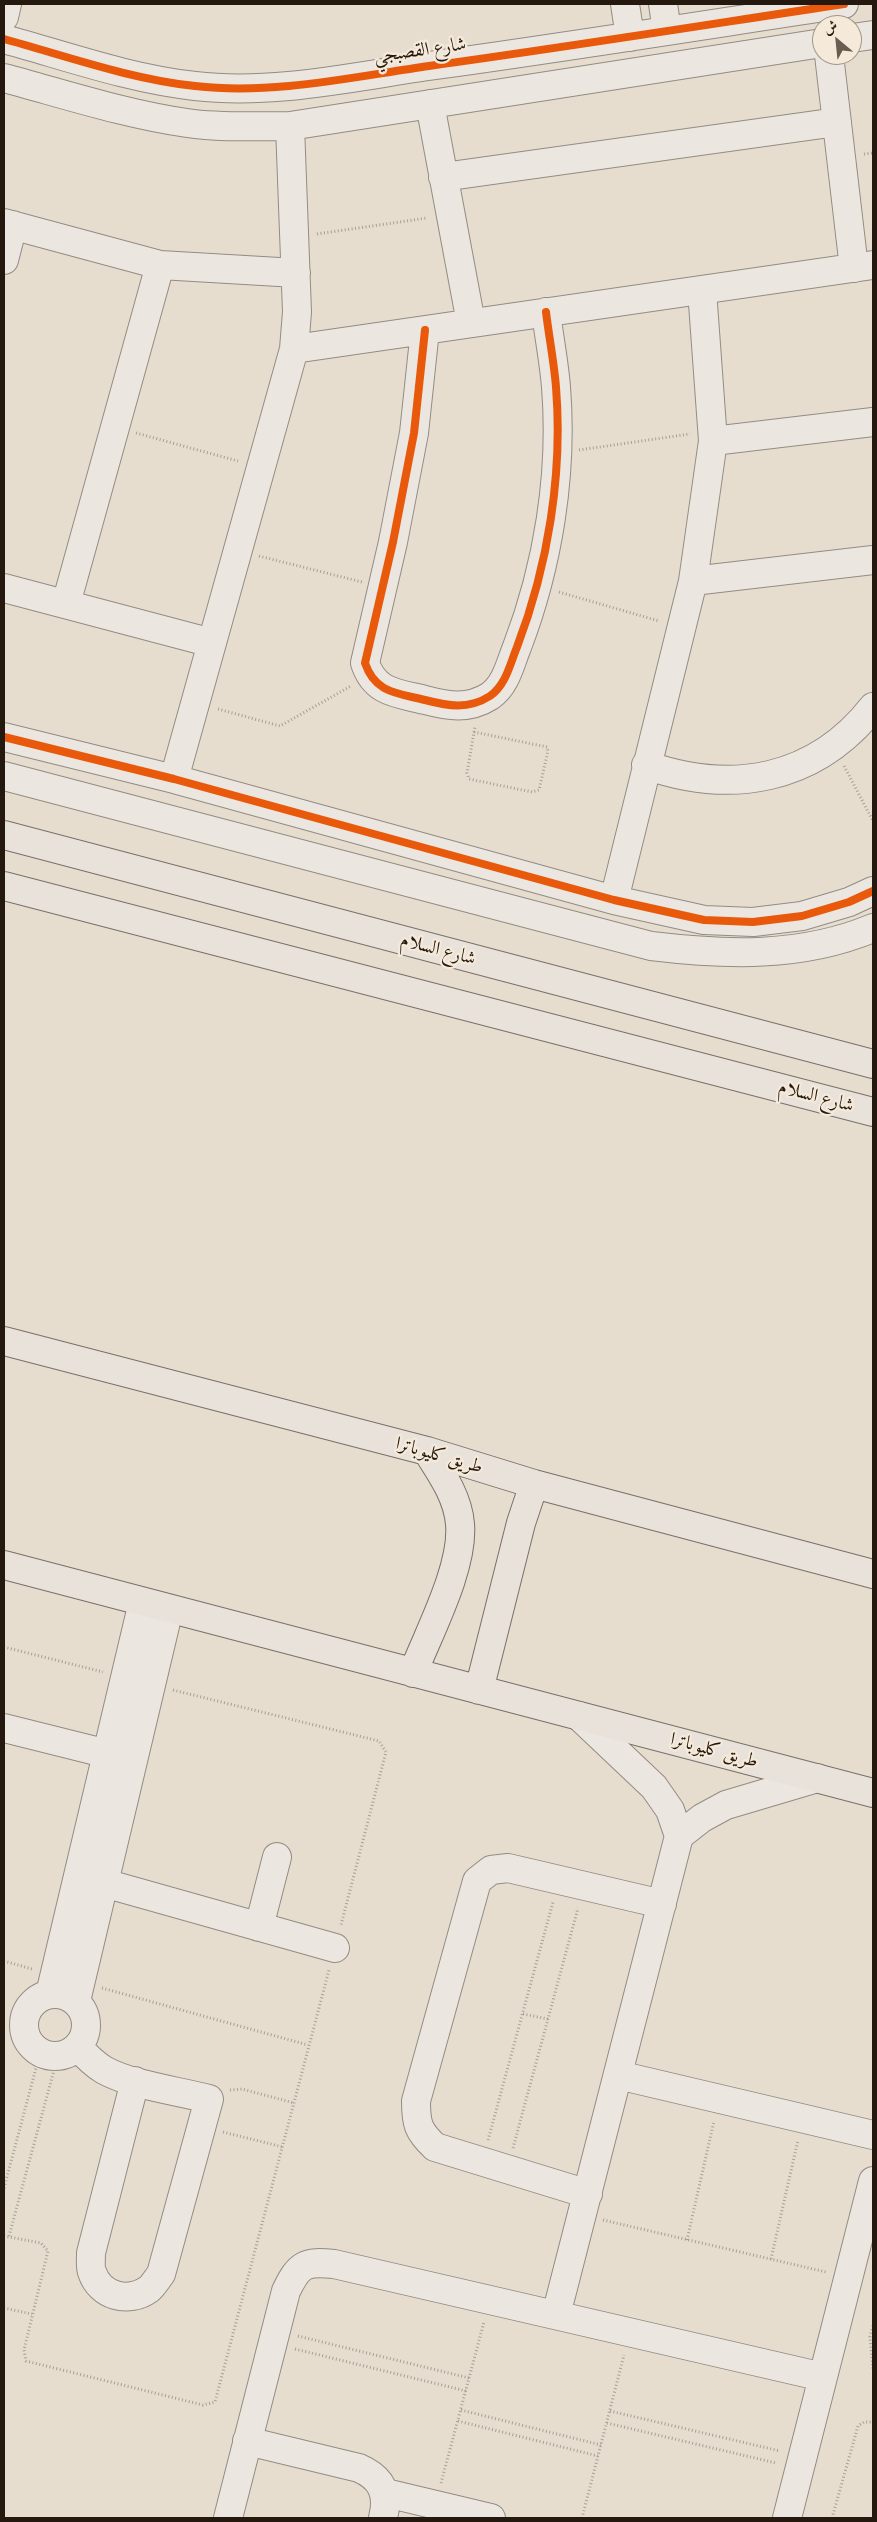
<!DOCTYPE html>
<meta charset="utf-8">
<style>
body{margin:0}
#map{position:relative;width:877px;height:2522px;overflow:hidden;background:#e6ddcf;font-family:"IM FELL Great Primer",Amiri,serif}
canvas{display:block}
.frame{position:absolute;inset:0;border:5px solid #25180e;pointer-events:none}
.north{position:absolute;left:812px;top:15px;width:50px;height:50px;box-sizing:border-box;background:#f5eada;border:1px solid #a29688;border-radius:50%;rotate:332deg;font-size:14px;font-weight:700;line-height:20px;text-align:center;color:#25180e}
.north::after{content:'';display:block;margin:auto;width:18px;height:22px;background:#695d52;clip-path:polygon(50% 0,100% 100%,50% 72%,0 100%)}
</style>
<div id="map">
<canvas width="877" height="2522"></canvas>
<div class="frame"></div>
<div class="north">ش</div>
</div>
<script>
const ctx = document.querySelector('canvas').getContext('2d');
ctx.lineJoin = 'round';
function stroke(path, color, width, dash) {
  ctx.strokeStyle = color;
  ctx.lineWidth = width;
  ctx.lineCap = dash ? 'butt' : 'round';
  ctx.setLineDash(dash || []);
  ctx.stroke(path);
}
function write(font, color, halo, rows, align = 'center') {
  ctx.font = font + ' "IM FELL Great Primer",Amiri,serif';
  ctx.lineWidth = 4.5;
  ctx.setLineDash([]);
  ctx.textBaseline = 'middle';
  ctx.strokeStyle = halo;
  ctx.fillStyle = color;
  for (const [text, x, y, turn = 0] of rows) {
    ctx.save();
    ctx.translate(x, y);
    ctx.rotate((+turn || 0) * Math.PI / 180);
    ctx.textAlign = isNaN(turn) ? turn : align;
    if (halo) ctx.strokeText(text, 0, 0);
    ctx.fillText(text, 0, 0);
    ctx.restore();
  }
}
const path = new Path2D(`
 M864,154l9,-1
 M317,234l110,-16
 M136,433l102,28
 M579,450l111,-16
 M259,556l103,26
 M559,592l100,29
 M218,709l62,17 71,-40
 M474,732l73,15 1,4 -9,39 -7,2 -63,-13 -2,-6 7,-41 1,-5
 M844,766l29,55
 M4,1647l99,25
 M173,1690l206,51 7,11 -45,173
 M4,1961l28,8
 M102,1988l206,57
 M523,2014l25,5
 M230,2090l12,-1 52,14
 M223,2132l60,15
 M488,2140l65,-238
 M513,2148l65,-240
 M4,2188l36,-135
 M603,2220l223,52
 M4,2236l37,7 7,8 -24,99 2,11 177,44 12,-3 114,-432
 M9,2236l48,-177
 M687,2240l27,-119
 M771,2259l27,-119
 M4,2308l28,6
 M873,2326l-3,11 3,32
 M298,2336l171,42
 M295,2349l171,42
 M461,2410l140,35
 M610,2411l170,40
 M458,2421l140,35
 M607,2423l169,40
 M441,2483l43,-161
 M582,2518l42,-163
 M832,2518l26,-92 6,-4h9`);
const minor = new Path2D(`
 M625,4l5,33
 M663,4l4,27
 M4,17l3,-13
 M852,38l21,-3
 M4,39c62,17 126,40 191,47 78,9 157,-9 234,-20 138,-19 276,-41 415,-62
 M829,55l25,213
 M4,78c60,16 121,36 183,45 34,5 69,3 103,3l532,-83
 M430,104l41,219
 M443,177l394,-55
 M4,223l156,42 136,8
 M4,260l9,-35
 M425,330l-11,103 -21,109 -28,121c10,30 32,30 60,37 23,6 43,10 65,-4 16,-11 20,-32 27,-49 31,-81 46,-173 39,-260 -2,-25 -7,-50 -10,-75
 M294,349l579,-84
 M713,441l160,-19
 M693,581l180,-21
 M4,588l208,55
 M66,604l94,-339
 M4,737l170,42 440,121 90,20 49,2 49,-6 47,-14 24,-11
 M646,765c85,30 169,16 227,-58
 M4,776l647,170c75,9 150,12 222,-18
 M174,779l120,-430 3,-37 -7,-186
 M614,900l79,-319 20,-140 -11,-151
 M4,1728l120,30
 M679,1836l23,-18 24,-13 91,-27
 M104,1883l231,65
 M259,1927l18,-70
 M24 2025a31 31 0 1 1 62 0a31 31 0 1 1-62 0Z
 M50,1994l93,-392
 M76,2001l93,-392
 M78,2047c8,9 16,17 26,23 27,15 74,21 105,29l-48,175c-4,5 -8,12 -12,15 -21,15 -49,7 -57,-17 -2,-5 -1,-13 -1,-19l44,-172
 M618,2075l255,60
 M588,2194l-153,-47c-17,-16 -19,-23 -19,-46l61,-220 14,-11 17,-2 154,36
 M556,2315l123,-479 -9,-26 -16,-23 -75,-71
 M247,2441l112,27c23,10 30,26 24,50
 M386,2493l105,25
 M228,2518l58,-227c13,-27 19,-30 48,-27l489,113
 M787,2518l86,-337`);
const major = new Path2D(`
 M4,835l869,229
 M4,886l869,226
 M4,1341l423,110 107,33 339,90
 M4,1565l869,228
 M413,1673c16,-41 51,-106 47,-149 -2,-27 -19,-51 -33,-73
 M479,1690l42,-167 13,-39`);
const cycleway = new Path2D(`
 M4,39c62,17 126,40 191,47 78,9 157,-9 234,-20 138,-19 276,-41 415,-62
 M425,330l-11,103 -21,109 -28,121c10,30 32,30 60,37 23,6 43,10 65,-4 16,-11 20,-32 27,-49 31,-81 46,-173 39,-260 -2,-25 -7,-50 -10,-75
 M4,737l170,42 440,121 90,20 49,2 49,-6 47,-14 24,-11`);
const streetNames = [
 ["شارع القصبجي",420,51,-8],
 ["شارع السلام",438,950,15],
 ["شارع السلام",816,1097,15],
 ["طريق كليوباترا",439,1456,16],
 ["طريق كليوباترا",714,1751,15]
];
stroke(minor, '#938c83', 30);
stroke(major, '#787169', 30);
stroke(path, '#a5a099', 3, [1, 2.5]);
stroke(minor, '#ebe6e0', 28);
stroke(major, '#e8e2db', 28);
stroke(cycleway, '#e8590c', 8);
write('19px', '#25180e', '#f5eada', streetNames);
</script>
